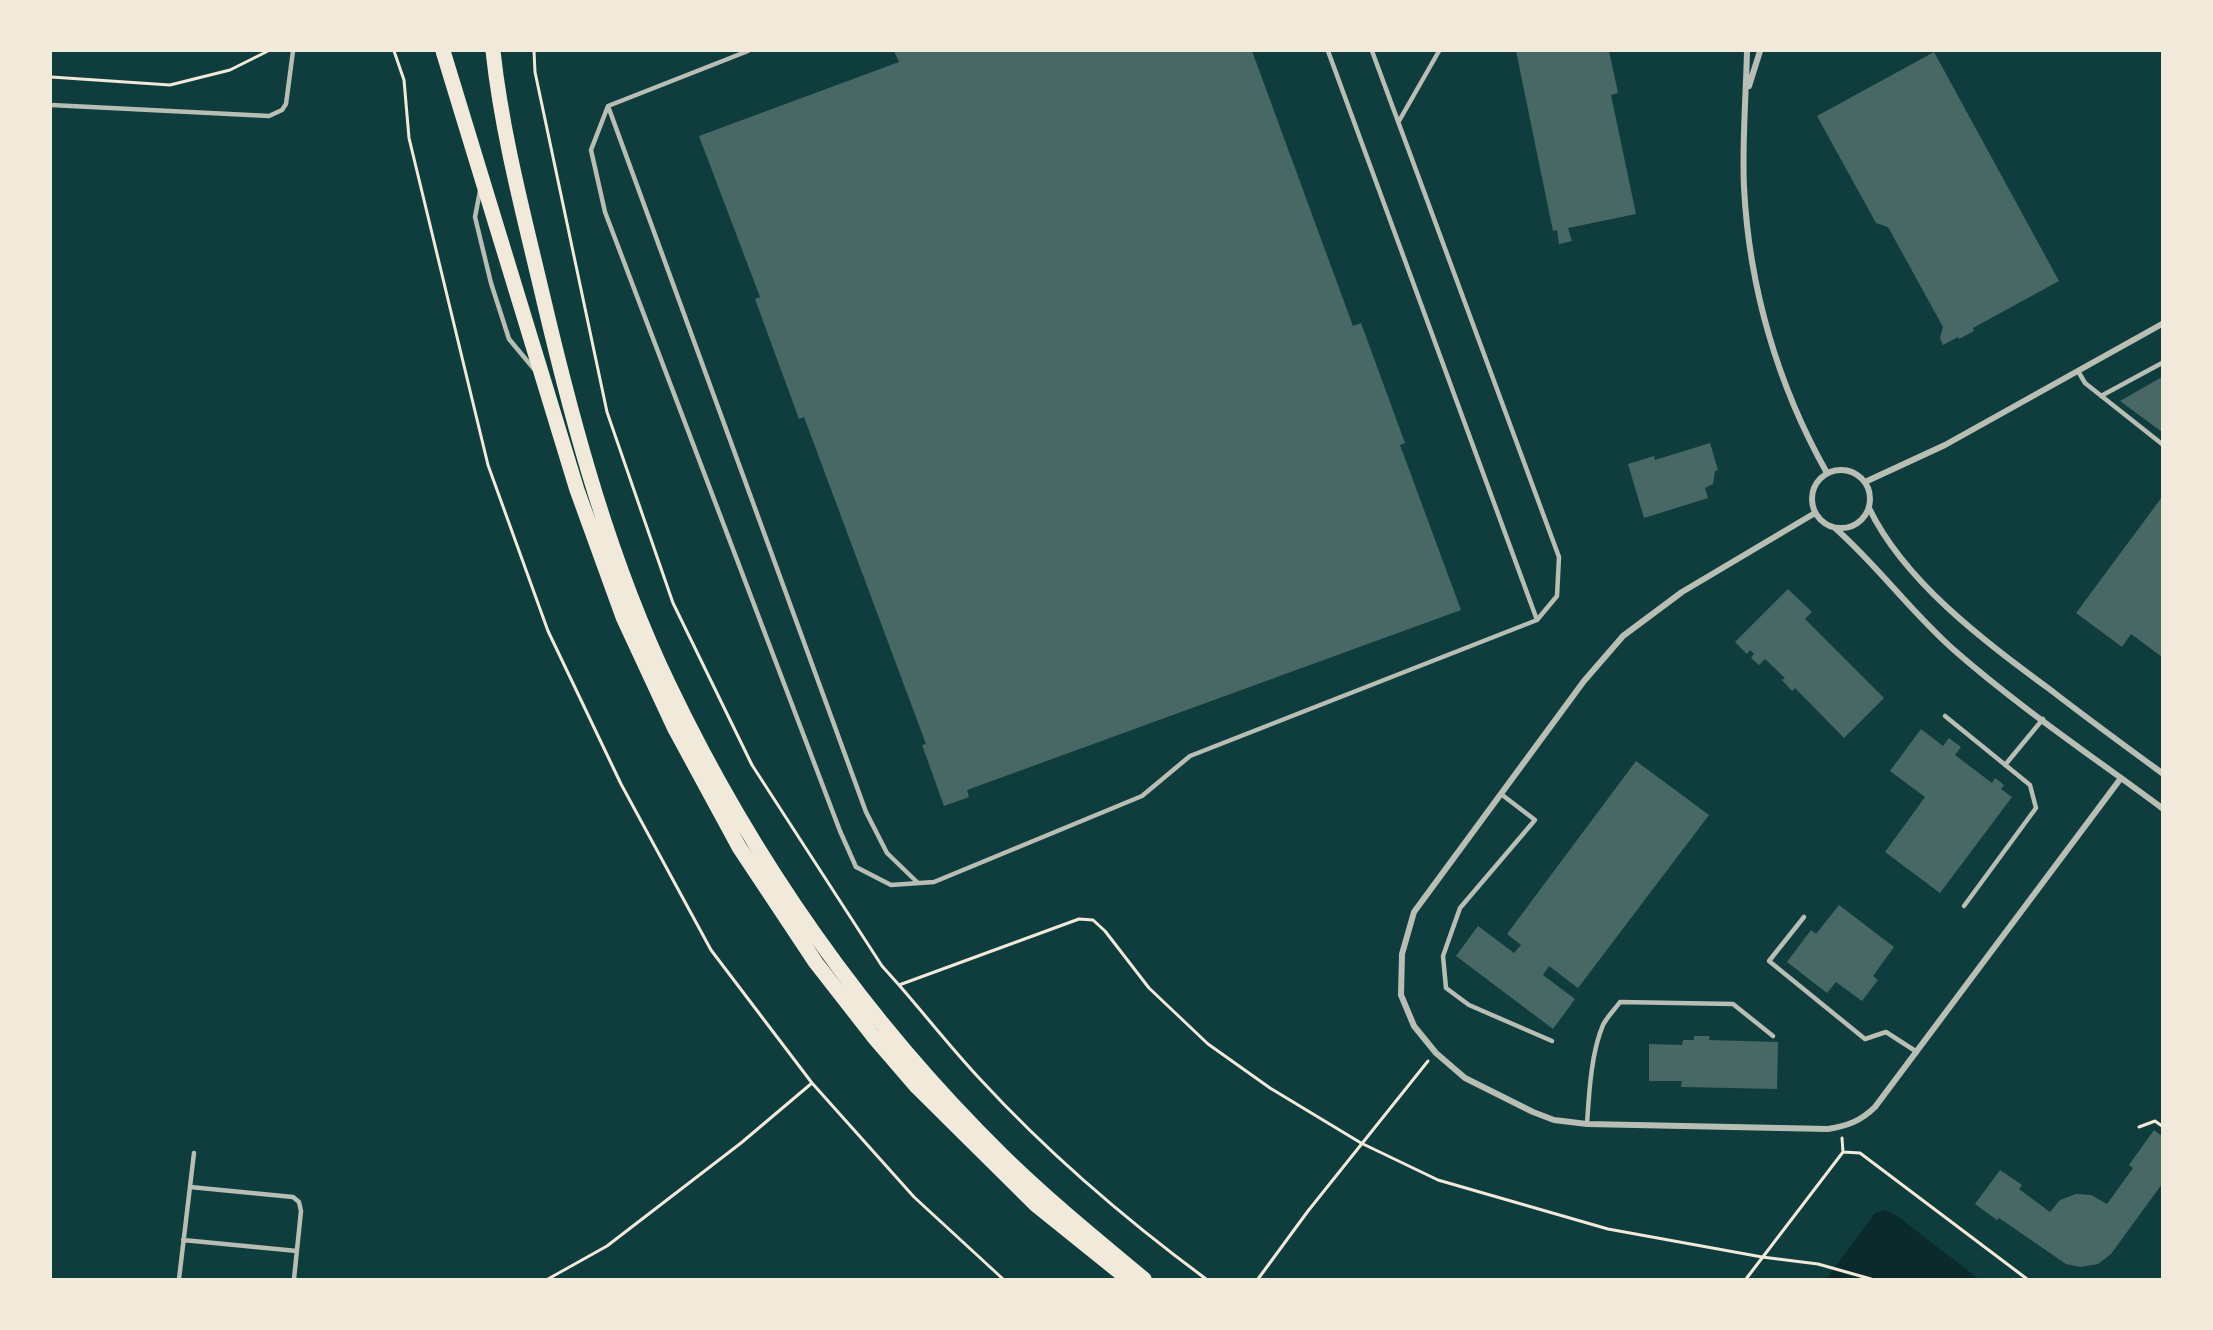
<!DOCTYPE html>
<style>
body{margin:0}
#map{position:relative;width:2213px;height:1330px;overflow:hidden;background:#0f3d3e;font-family:Helvetica,sans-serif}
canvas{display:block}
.frame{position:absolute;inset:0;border:52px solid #f1e9da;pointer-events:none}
</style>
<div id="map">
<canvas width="2213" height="1330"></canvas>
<div class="frame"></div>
</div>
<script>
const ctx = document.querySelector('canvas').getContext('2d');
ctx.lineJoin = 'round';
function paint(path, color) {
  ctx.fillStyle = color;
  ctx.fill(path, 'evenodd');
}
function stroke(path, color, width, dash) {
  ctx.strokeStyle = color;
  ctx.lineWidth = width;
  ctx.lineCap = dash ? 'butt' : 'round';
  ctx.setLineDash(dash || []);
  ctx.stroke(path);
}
const water = new Path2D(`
 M1885,1210l12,6 82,63h-153l49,-66z`);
const building = new Path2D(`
 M894,51h358l101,275 8,-3 44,120 -5,2 61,165 -494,180 2,7 -25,9 -22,-61 4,-1 -122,-327 -5,2 -44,-120 5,-2 -61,-161 200,-74z
 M1516,51h93l9,42 -7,2 25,119 -68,14 4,13 -13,3 -2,-14 -4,1z
 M1934,52l125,229 -86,47 1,3 -15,8 -1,-2 -15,8 -3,-7 3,-11 -55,-100 -12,-4 -59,-107z
 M2162,377v55l-42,-31z
 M1710,443l8,27 -3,1 -2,13 -8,4 3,10 -64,20 -16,-54 26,-8 1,4z
 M2162,497v160l-31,-23 -9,13 -46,-34z
 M1788,589l24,23 -7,7 79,79 -40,40 -49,-50 -3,3 -10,-11 3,-2 -20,-19 -6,6 -8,-7 3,-4 -4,-4 -3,4 -12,-12z
 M1921,729l22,17 6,-8 12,9 -6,8 37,28 3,-5 9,7 -3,4 11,8 -72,96 -55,-41 40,-55 -35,-26z
 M1636,761l73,54 -131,173 -29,-22 -6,9 32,24 -22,30 -97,-73 22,-30 36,27 7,-8 -14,-11z
 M1839,905l55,42 -21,29 5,4 -16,21 -26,-19 -9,11 -40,-31 24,-32 5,4z
 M1694,1036h16l-1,4 69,2 -1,47 -96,-2 1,-6h-33v-37l33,1 1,-5h11z
 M2154,1130l8,6v48l-51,70 -13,10 -17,3 -15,-3 -67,-46 -2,2 -22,-16 25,-34 22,15 -3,4 31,23 10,-12 16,-6 15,1 16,9 26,-36 -4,-3z`);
const path = new Path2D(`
 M394,51l10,29 5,58 79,327 60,166 73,153 90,166 101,133 102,114 89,82
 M534,51l1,21 72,340 66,191 79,162 130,201 17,19 180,-66 14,1 12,11 44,57 59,56 62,44 91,55 77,37 170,49 154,28 56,7 53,15
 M51,77l119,8 60,-15 38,-19
 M899,985c27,31 53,64 81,94 68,74 145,140 226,200
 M2139,1127l16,-6 7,5
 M1843,1152l17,1 167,126
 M548,1279l59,-33 134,-103 71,-60
 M1258,1279l50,-68 120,-150
 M1746,1279l97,-127 -1,-14`);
const service = new Path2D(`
 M748,51l-140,55 -17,44 14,62 235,619 16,36 35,18 43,-3 208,-86 48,-40 347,-136 20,-24 2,-39 -187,-506
 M1328,51l209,569
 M51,105l218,11 13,-6 4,-6 7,-53
 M608,106l258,706 21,41 31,30
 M1399,121l40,-70
 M480,191l-5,26 16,66 18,56 25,30
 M2078,371l7,12 77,61
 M2101,396l61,-33
 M1945,716l85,69 6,23 -72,98
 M2005,765l38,-46
 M1501,794l34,26 -75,88 -17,48 3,32 23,17 83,36
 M1804,917l-35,44 96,78 21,-7 31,20
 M1587,1124c2,-30 4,-71 16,-99 4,-8 12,-16 17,-23l113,2 40,32
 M190,1187l103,10 6,5 2,9 -7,68
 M183,1240l114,11
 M179,1279l15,-126`);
const minor = new Path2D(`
 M1747,51c-1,45 -5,91 -3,136 5,101 34,199 83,286
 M1749,86l11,-35
 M1812 499a29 29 0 1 1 58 0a29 29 0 1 1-58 0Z
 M1865,482l80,-37 217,-121
 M1869,508c36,75 117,134 183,183 36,28 73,55 110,82
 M1815,513l-133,79 -59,44 -39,45 -170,231 -12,42 -1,41 13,31 22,27 29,25 68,34 21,8 33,4 241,5c19,-3 33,-8 47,-22l246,-329
 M1835,528c43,38 76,84 119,122 65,57 138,106 208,158`);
const primary = new Path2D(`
 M443,51l134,439 46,127 52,112 64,118 77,116 57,73 44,51 119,118 92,74
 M493,51c9,83 31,165 50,246 31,132 67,265 126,388 83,174 196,336 334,471 45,44 93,83 141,123`);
paint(water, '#0a2a2b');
paint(building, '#486865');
stroke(path, '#f1e9da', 3);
stroke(service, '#b8beb3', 4.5);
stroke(minor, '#b8beb3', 6);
stroke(primary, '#f1e9da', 15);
</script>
